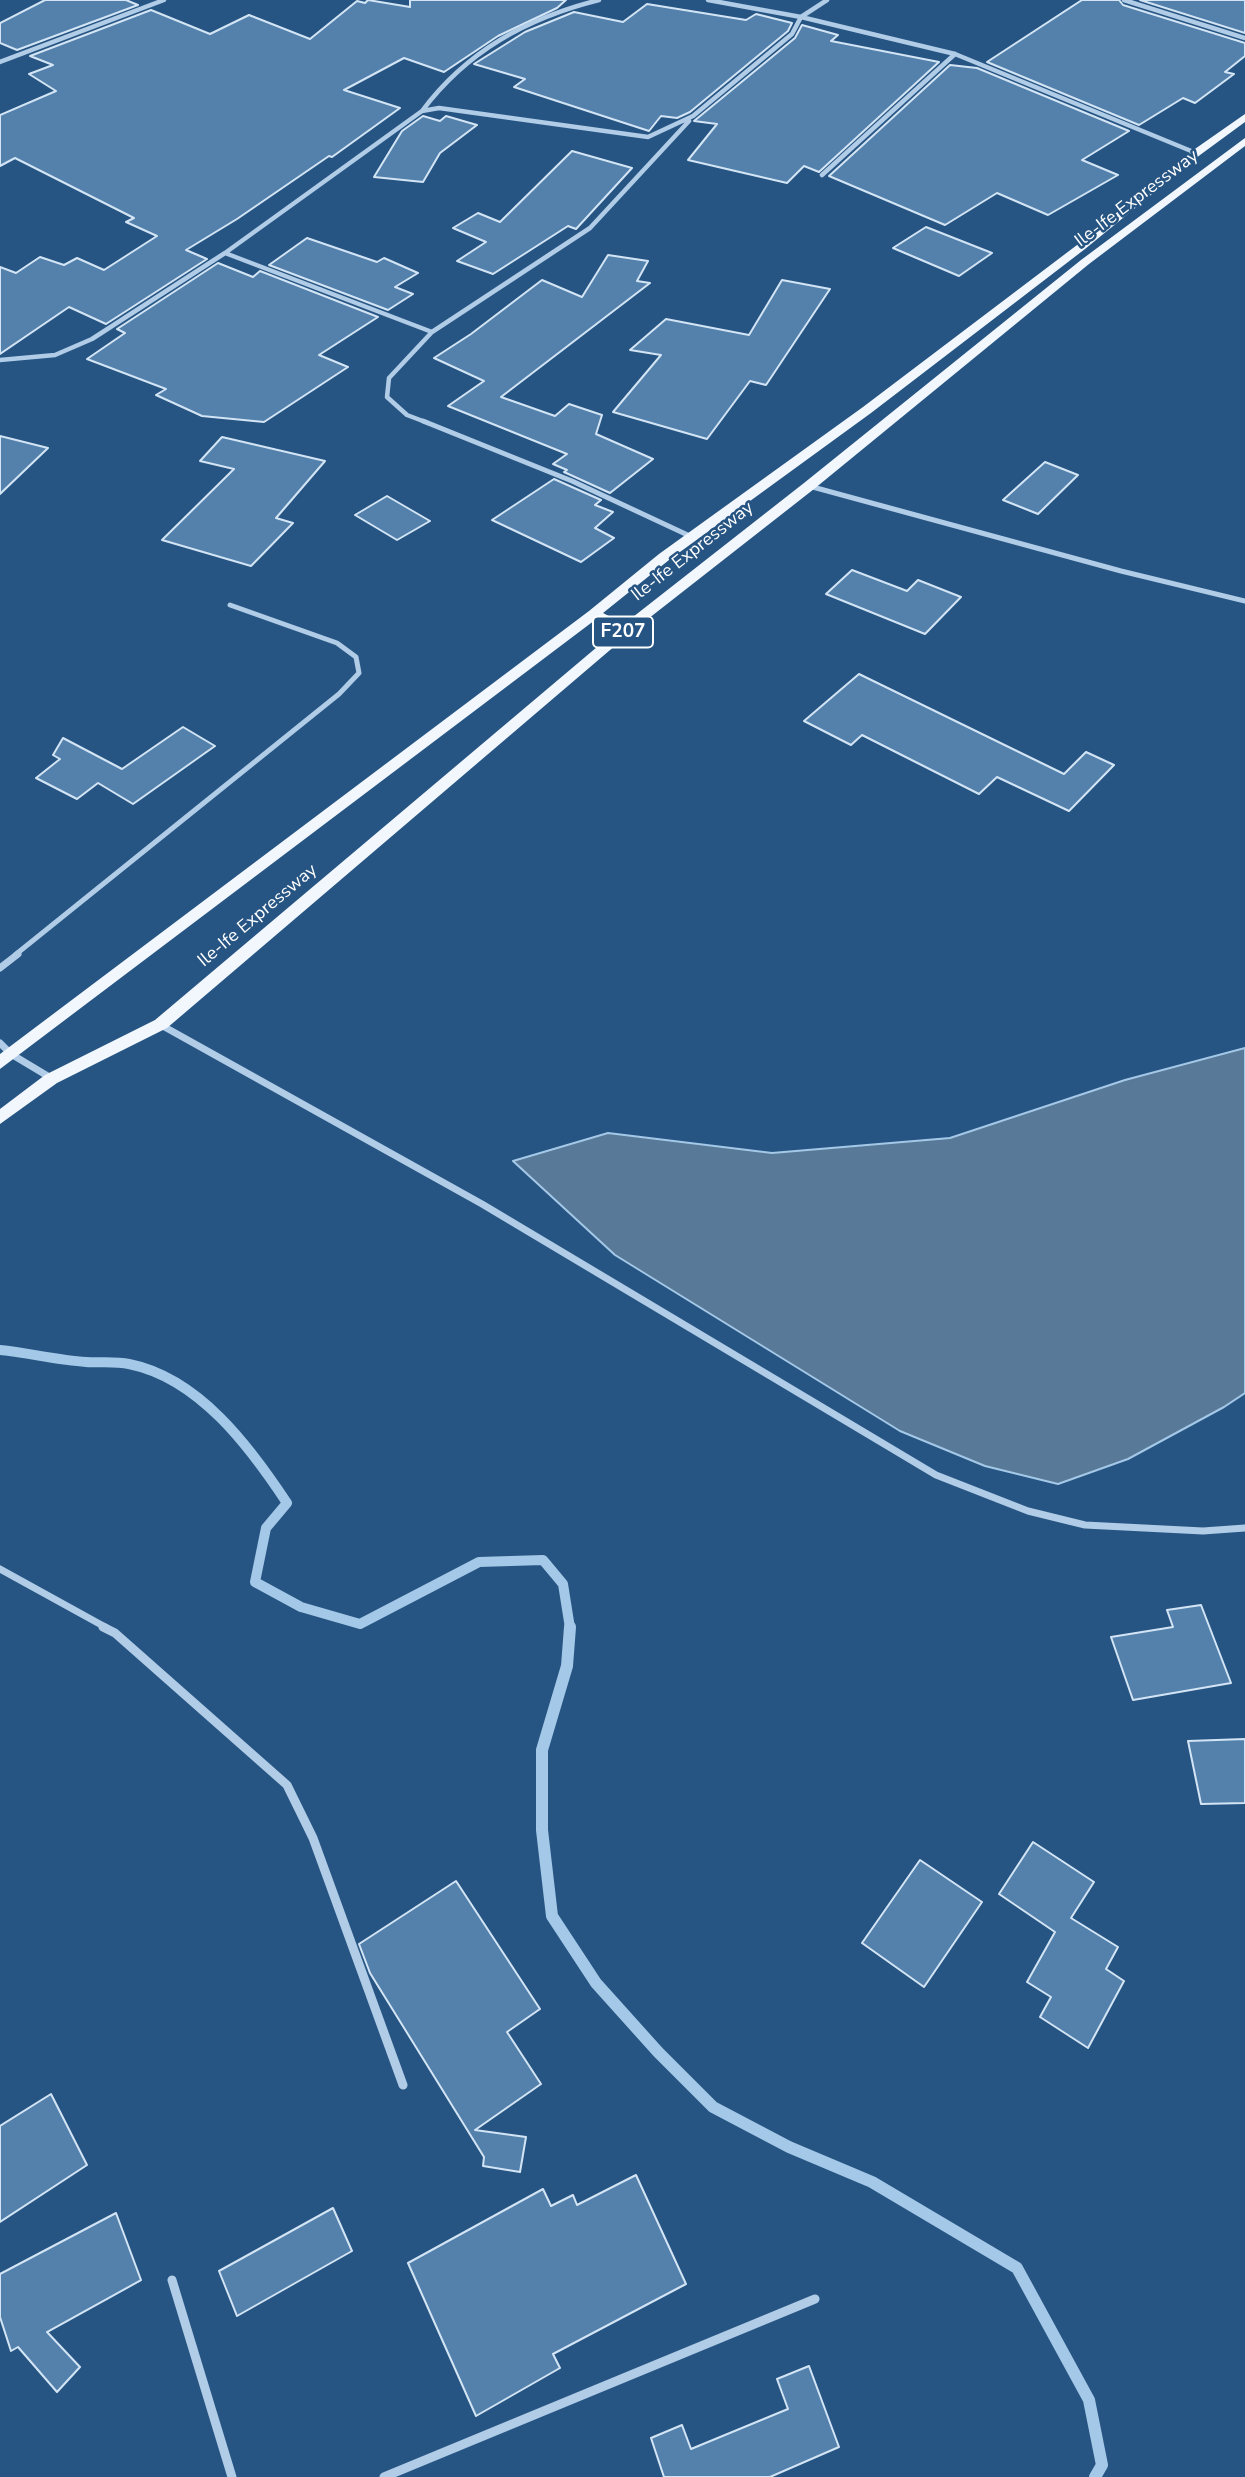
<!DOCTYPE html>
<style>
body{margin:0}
canvas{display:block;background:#275583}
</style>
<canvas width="1245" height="2477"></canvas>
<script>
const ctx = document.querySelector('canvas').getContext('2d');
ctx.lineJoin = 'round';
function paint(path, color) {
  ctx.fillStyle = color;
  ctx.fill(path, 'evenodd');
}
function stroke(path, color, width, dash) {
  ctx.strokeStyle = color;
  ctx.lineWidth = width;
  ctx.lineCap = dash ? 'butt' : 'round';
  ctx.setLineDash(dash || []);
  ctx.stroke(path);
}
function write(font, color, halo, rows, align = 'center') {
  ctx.font = font + ' "Nunito Sans",sans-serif';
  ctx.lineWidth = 5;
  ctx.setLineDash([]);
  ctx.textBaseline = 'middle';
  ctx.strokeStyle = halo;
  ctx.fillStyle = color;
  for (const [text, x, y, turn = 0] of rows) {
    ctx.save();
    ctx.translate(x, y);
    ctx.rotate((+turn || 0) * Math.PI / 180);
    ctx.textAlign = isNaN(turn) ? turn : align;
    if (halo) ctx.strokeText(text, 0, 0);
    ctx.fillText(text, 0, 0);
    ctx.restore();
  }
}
const water = new Path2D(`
 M1245,1048v345l-21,14 -96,52 -70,25 -73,-18 -85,-35 -285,-176 -102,-94 95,-28 164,20 178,-15 175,-58z`);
const streamFar1 = new Path2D(`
 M0,1350c29,3 57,10 86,12 14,1 29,-1 43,2 70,14 121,83 158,139l-21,25 -11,54 46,25 59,17 119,-62 64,-2 20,24 7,44`);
const stream = new Path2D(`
 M570,1627l-3,39 -25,84v80l10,86 44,67 62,69 55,55 76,40 83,35 145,86 72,132 13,65 -7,12`);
const building = new Path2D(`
 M45,0h81l12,5 -121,45 -17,-7v-20z
 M368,0l42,7v-7h156l-9,8 -59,28 -54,36 -40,-14 -60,32 56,18 -68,49 -3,-1 -92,63 -51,31 21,9 -101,65 -37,-17 -69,47v-87l16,6 24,-16 24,8 13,-7 27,12 53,-34 -31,-14 8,-4 -119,-60 -15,8v-51l56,-24 -27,-17 24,-9 -23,-9 121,-46 59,24 39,-19 61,24 47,-38 8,2z
 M1082,0h37l4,5 122,38v13l-20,16 9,2 -39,29 -12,-5 -44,27 -152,-63z
 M1140,0h105v33z
 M647,4l99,16 10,-6 36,9 -4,8 -98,81 -13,6 -16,-2 -12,15 -135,-44 11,-8 -51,-15 51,-32 49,-20 49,10z
 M802,25l36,10 -7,6 108,21 -120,110 -15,-6 -17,17 -99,-23 29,-36 -23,-3 101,-83z
 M950,65l27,3 152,63 -47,29 36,15 -70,40 -51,-22 -52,32 -116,-49z
 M423,116l17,5 6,-5 31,9 -37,28 -17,29 -49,-5 28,-46z
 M572,151l60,17 -56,61 -8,-3 -75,48 -36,-13 29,-19 -33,-14 25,-15 22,9z
 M926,227l66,26 -33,23 -66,-28z
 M307,238l70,24 7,-4 34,15 -23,14 18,7 -25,16 -119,-45z
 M608,255l40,6 -11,20 13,2 -149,114 54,19 14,-12 33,11 -6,19 57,25 -43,34 -46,-21 3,-2 -14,-6 14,-10 -119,-48 36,-25 -50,-23 37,-24 71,-54 40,17z
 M218,263l35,14 7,-6 118,46 -59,38 29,12 -84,55 -62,-6 -46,-21 10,-6 -79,-30 38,-26 -8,-4z
 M782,280l48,9 -64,96 -16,-4 -43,58 -94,-27 48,-57 -31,-5 36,-31 83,16z
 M0,436l48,12 -48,46z
 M222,437l103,24 -49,57 17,5 -42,43 -89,-26 72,-71 -34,-8z
 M1045,462l33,13 -40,39 -35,-14z
 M554,479l47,21 -6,5 18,7 -18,16 19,10 -33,24 -89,-42z
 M387,496l43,25 -33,19 -42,-25z
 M852,570l55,21 11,-11 43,17 -36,37 -99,-40z
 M859,674l205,100 22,-22 28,13 -45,46 -72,-34 -18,17 -117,-59 -11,10 -47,-24z
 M183,727l32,19 -82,58 -35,-21 -21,16 -41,-21 24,-19 -7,-4 10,-17 59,31z
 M1201,1605l30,78 -98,17 -22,-63 62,-10 -6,-17z
 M1245,1739v64l-44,1 -13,-63z
 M1033,1842l61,40 -23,36 47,29 -12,22 18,12 -36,67 -48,-31 11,-20 -24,-15 28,-50 -56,-38z
 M920,1860l62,42 -58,85 -62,-44z
 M456,1881l84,128 -33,23 34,52 -66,46 51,7 -6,35 -37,-6 1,-9 -114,-184 -11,-29z
 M51,2094l36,71 -87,57v-96z
 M636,2175l50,109 -133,70 7,14 -84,48 -68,-153 135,-74 8,17 22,-11 4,10z
 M333,2208l19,43 -115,65 -18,-45z
 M116,2213l25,67 -94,52 33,35 -23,25 -39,-45 -7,4 -11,-34v-43z
 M809,2366l30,81 -69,30h-106l-13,-39 31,-13 9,24 97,-40 -11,-30z`);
const streetFar3 = new Path2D(`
 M708,0l93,17 154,37 241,99
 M1124,0l121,38
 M0,62l164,-62
 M422,111c45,-60 105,-93 177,-111
 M822,175l133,-121
 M225,253l207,79 -43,46 -2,19 20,18 21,8
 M432,332l158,-104 99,-107
 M0,360l55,-5 37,-16 133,-86 197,-142 17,-3 209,29 45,-21 99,-82 9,-17 26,-17`);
const streetFar2 = new Path2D(`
 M423,421l149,60 120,56
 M809,486l312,85 124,30
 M15,955l324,-261 20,-21 -3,-16 -19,-14 -107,-38`);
const streetFar1 = new Path2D(`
 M0,968l18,-14
 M161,1025l321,179 454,271 92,36 57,14 118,6 42,-3
 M0,1043l11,11 40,24
 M0,1569l107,59`);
const street = new Path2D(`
 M103,1627l12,6 172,152 26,53 90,247
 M172,2280l60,197
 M384,2477l431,-178`);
const primary = new Path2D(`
 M1245,114v8l-45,33 -115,94 -214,164 -202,147 -66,53 21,11 180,-141 277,-223 164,-122v8l-156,118 -275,225 -184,144 -463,395 -110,55 -57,41v-15l45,-34 110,-55 461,-389 -21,-11 -595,449v-15l589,-443 70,-57 204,-147 214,-162 115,-94z`);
const farStreetnames = [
 ["Ile-Ife Expressway",1137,199,-37],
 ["Ile-Ife Expressway",693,552,-38],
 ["Ile-Ife Expressway",258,916,-40]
];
const shields = [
 [623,632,60]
];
const shieldNames = [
 ["F207",623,632]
];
paint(water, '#597998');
stroke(water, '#a4c8e7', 2);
stroke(streamFar1, '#a4c8e7', 10);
stroke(stream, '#a4c8e7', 12);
paint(building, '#5381ac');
stroke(building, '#d3e5f5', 2);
stroke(streetFar3, '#b0cce7', 4.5);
stroke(streetFar2, '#b0cce7', 5);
stroke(streetFar1, '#b0cce7', 7);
stroke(street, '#b0cce7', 9);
paint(primary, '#f1f7fd');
write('18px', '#fff', '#275583', farStreetnames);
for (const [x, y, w] of shields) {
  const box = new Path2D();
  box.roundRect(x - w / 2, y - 15.5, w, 31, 5);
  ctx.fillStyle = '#275583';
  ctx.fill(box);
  stroke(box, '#fff', 2);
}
write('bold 19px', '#fff', null, shieldNames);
</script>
